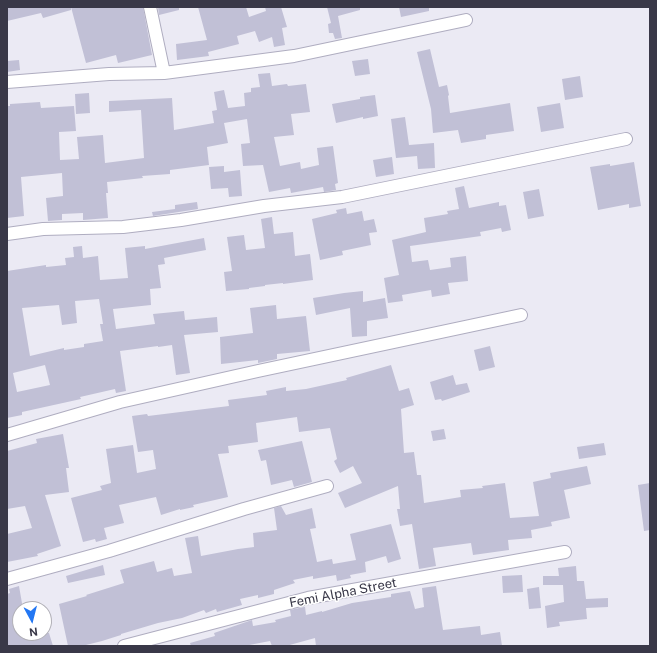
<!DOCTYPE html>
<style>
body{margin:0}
#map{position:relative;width:657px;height:653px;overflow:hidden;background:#ebeaf4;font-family:"Public Sans",sans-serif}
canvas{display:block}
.frame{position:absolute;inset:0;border:8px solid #393848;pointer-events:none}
.north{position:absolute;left:12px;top:601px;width:40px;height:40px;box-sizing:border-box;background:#fff;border:1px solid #b0afb6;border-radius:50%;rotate:173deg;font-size:11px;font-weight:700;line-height:16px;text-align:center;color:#393848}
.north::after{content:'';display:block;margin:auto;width:14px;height:18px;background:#2377f3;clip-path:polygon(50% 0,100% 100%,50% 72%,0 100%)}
</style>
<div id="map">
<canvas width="657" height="653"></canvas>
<div class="frame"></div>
<div class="north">N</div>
</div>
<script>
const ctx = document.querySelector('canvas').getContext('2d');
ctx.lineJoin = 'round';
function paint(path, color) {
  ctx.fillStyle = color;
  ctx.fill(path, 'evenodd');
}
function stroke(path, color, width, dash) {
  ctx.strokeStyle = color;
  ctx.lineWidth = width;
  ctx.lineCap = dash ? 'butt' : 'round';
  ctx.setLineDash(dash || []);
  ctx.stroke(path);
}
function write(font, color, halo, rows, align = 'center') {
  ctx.font = font + ' "Public Sans",sans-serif';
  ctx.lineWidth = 3;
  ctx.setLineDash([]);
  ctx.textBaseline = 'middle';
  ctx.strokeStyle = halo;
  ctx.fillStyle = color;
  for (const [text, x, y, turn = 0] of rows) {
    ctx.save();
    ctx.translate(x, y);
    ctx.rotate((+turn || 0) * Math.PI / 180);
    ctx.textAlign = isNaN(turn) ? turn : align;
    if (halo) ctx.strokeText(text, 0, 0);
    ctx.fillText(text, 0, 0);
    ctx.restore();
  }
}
const building = new Path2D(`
 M7,7h64v3l-28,8 -2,-5 -34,8z
 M71,7h72l9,48 -34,8 -2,-8 -30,8z
 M158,7h21v3l-20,5z
 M198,7h48l3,10 17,-6 -1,-4h16l6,20 -5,1 3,17 -11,2 -2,-10 -13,5 -4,-11 -18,5 2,8 -31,8 1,4 -32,4 -1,-16 31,-4z
 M327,7h33v3l-22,6 4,22 -7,1 -2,-6h-4l-1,-9 3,-1z
 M399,7h30v4l-28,6z
 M430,49l9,38 8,-2 2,10 -1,1 2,17 60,-10 4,28 -28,4v4l-25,4 -3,-13 -25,3 -2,-24 -14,-57z
 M368,59l2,15 -15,2 -3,-15z
 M19,60l1,10 -13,2v-11z
 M270,73l2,13 15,-2 1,2 18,-2 4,28 -19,2 3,21 -20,2 6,29 20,-4 1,7 18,-4 -2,-17 16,-2 5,37 -3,1 1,6 -12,2 -1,-5 -32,6 -1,-5 -21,4 -6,-27 -20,1 -2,-22 9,-1 -3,-24 -23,4 4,20 -21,4 2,18 -39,5v4l-28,2 1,2 -36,4 1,11h-2l2,25 -25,2v-7l-21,1v6l-14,1 -2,-23 17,-2 -1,-23 -41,4 3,39 -17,2v-112h3v-2l30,-2 1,6 33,-2 2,25 -17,1 1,28 19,-1 -2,-22 26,-2 2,28 39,-5 -3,-48 -32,2v-11l63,-3 2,32 40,-7 -2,-12 5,-1 -3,-18 10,-2 4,18 17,-2 -1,-13 7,-1v-4l9,-1 -2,-13z
 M580,76l3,21 -18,3 -3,-21z
 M89,93l1,20 -14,1 -1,-20z
 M375,95l3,21 -15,3v-2l-27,6 -4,-19 28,-5v-2z
 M560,103l4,25 -23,4 -4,-25z
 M405,117l4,28 25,-2 1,25 -17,1 -1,-13 -21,2 -5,-39z
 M392,157l2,17 -18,3 -3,-17z
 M634,162l7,44 -12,2v-4l-31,6 -8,-43 20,-3v2z
 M224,166v6l16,-2 2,26 -13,1 -1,-9 -17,1 -2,-22z
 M464,186l5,22 30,-6v4l7,-1 5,25 -9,2 -1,-4 -21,4 1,4 -71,10 2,16 16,-2 2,10 21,-3 -1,-9 16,-2 2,25 -20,2 2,11 -18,3 -1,-7 -29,5 1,6 -15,2 -4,-25 15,-3 -7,-35 34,-8 -2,-14 24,-4 -1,-3 12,-2 -4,-21z
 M539,189l5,27 -16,3 -5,-27z
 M197,202l1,7 -45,7 -1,-4 23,-3v-4z
 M346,208l1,6 15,-3 2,10 10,-2 3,13 -8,1 2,12 -29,6 1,4 -23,5 -8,-41 25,-6 -1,-3z
 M272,217l2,17 19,-2 2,24 15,-2 3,26 -30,4v-1l-18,2v1l-16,2v1l-23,2 -2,-19 8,-1 -5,-34 17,-2 2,15 19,-2 -4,-29z
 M204,238l2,12 -42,8 1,6 -7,1 3,23 -11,1 1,16 -38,4 3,20 39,-5 -2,-10 31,-3 1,9 32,-3 1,15 -34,3 6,38 -14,2 -4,-30 -14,2v-1l-38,5 6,40 -10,2 -1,-4 -35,8 1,2 -59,13v3l-15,3v-147l39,-6v2l20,-2 -1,-7 9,-1 -1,-10 9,-1 1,12 15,-2 2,24 28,-2 -3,-30 20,-2v3zM99,299l4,25h-3l3,17 -19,3v3l-20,3v-2l-34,8 -8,-48 37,-3 3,20 15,-2 -2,-22zM45,365l5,20 -33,7 -4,-19z
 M363,291v11l22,-4 3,20 -21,3v15l-15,1 -2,-29 -34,7 -3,-17 31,-5z
 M276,305l1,14 29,-3 4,35 -33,3v5l-19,4v-3l-37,4 -1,-27 33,-4 -3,-25z
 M490,346l5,21 -16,4 -5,-21z
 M391,365l8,26 10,-3 5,17 -13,4 3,44 10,-1 3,23h4l3,28 37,-6 -1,-7 23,-2 -1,-2 23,-3 5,35 29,-2 -6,-34 18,-4 -1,-5 37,-7 4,18 -27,6 6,28 -19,4 1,4 -21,4 1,8 -24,2 1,10 -36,5 -2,-12 -38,5 3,18 -17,3 -7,-45 -12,2 -3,-17h3l-2,-23 -53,22 -7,-15 24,-10 -9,-17 -13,7 -6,-12 3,-2 -7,-31 -31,4 -2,-15 -41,6 2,19 -30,4 1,7 -11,1 10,43 -35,8 1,2 -14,3v-1l-19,6 -5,-18 -37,8 5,18 -20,5 3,11 -11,3 -1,-3 -12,3 -12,-44 31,-8 -2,-4 11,-3 -5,-34 27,-4 4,28 19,-4 -3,-19 -15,2 -6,-36 15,-2 1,2 81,-10 -1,-6 39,-5 -1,-4 20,-4v4l20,-2 41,-9 -1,-2z
 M453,375l3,10 11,-2 3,9 -28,9 -1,-2 -6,1 -5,-18z
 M444,429l2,10 -13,2 -2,-10z
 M63,434l6,34h-3l3,24 -24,3 16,51 -24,8 1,2 -31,6v-28l25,-6 -7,-22 -18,3v-58l30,-8 -1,-4z
 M302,441l10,41 -18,5 -2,-7 -21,5 -5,-25 -5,1 -3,-11z
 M604,443l2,12 -27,4 -2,-12z
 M650,483v47l-6,1 -6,-46z
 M281,506l5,9 26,-7 4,20 -6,1 7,33 15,-3 1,5 23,-4 -6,-26 41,-10 10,35 -13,4 -2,-7 -21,6 1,10 -16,3 1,3 -14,3 -1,-6 -23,4v-3l-20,4 2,3 -21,7v4l-16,4v-3l-18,4 2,6 -25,7 -1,-3 -10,4 -2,-3 -22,8 -24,5 -37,11v1l-19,6 -20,5h-14l-9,-42 28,-8 -1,-1 38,-12 -4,-13 34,-9 3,11 15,-4 2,8 18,-3 -7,-35 13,-2 3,20 37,-7 16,-2 -1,-14 24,-3 -3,-22z
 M103,565l2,10 -37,8 -2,-7z
 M576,566l1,15h7l2,18 22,-1v9l-22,1 1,11 -28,3 1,4 -13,2 -2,-22 19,-4 -1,-17h-20v-9h16l-1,-8z
 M522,575l1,17 -20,1 -1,-17z
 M19,586l4,23h-3v24h29l4,13h-46v-52l3,-1 -1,-4z
 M436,586l7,44 37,-4 1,9 19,-3 2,14h-186l-1,-8 -29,8h-14l-2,-5 -26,5h-53l-1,-3 25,-7 -1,-3 38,-13 1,6 23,-4 -1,-2 16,-4 -1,-6 14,-3h1l1,8 16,-4v1l30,-9 39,-6v-3l19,-3 5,18 9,-2 -2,-19z
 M539,587l2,21 -12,1 -2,-20z`);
const minor = new Path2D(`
 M150,7l14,66
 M7,82l102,-8 55,-1 130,-17 172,-36
 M7,234l36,-5 80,-2 58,-7 83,-14 78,-9 284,-58
 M7,435l113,-33 138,-31 263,-56
 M7,579l102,-28 135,-42 83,-23
 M124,646l184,-48 257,-46`);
const streetNames = [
 ["Femi Alpha Street",343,593,-11]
];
paint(building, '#c1c0d6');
stroke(minor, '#afadc0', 14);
stroke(minor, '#fff', 12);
write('13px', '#393848', '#fff', streetNames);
</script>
